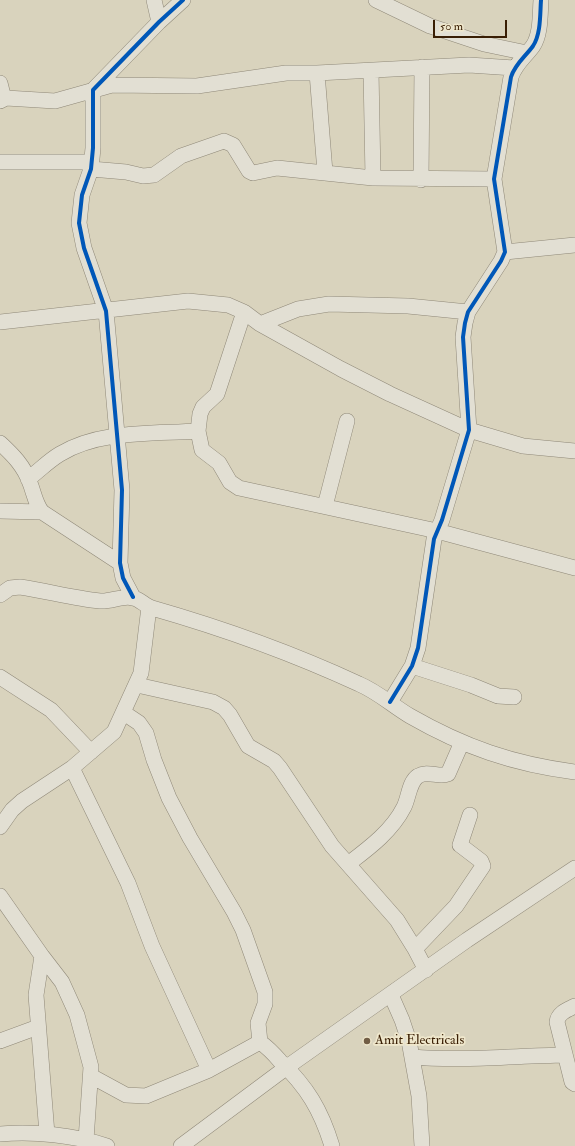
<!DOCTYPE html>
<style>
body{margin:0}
#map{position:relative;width:575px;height:1146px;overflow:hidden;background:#d9d3bd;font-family:"IM FELL Double Pica",serif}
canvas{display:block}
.scale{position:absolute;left:433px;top:20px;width:74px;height:18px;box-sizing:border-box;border:2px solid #391e04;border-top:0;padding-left:5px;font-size:12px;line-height:14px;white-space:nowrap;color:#391e04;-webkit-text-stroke:3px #efe7cc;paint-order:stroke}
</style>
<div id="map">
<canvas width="575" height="1146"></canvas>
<div class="scale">50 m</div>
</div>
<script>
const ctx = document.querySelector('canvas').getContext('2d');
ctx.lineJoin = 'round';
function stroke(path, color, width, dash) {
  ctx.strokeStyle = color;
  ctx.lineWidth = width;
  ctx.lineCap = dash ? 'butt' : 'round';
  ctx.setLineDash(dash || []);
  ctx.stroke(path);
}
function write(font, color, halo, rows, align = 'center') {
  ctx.font = font + ' "IM FELL Double Pica",serif';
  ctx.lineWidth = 3.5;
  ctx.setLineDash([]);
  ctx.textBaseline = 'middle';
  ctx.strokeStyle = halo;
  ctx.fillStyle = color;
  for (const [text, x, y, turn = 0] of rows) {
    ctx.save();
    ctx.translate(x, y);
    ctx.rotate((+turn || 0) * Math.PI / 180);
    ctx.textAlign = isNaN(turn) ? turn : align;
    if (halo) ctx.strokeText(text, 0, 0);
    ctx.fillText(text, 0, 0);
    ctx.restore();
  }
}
const minor = new Path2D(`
 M154,0l5,22
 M376,0l54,26 54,18 43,9
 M371,71l2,107
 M317,73l8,99
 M0,83l3,12 3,3
 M0,101l6,-3 49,3 57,-16 85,1 89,-13h31l152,-8 45,3
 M0,162h91
 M91,169l35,3 17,4 11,-1 27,-19 43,-15 9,4 16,26 4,2 24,-5 96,10 121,1
 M421,180l1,-113
 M505,252l70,-7
 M244,312l-27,82 -14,13 -3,7 -2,17 4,19 17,13 11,19 9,6 198,43 138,37
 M0,322l188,-21 40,4 16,7 16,12 81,45 49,25 79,36 54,16 52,5
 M260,324l38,-15 31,-5 79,2 60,6
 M0,443c13,12 24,23 30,40 4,10 5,20 12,29l78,51
 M28,479c11,-8 20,-18 32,-25 40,-24 93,-20 138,-23
 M325,506l22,-85
 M0,511l42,1
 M0,595l10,-7 10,-1c27,4 53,11 80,14 11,1 23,-6 33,-3 7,1 12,8 19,10 70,20 140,45 207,76 19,8 34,22 51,32 54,31 103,48 165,56
 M133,597l-10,-19 -3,-15 2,-73 -16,-179 -22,-63 -5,-25 3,-28 9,-26 2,-21v-58l66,-68 24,-22
 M412,666l59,19 27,11 16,1
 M0,677l51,33 40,42
 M137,685l76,17 11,6 6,7 18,31 26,15 6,7 52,78 65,74 18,29 11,21
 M390,702l22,-36 6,-18 16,-109 8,-19 27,-90 -6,-93 2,-14 3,-11 33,-51 4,-9 -11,-73 17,-102c4,-13 14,-20 22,-31 8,-12 7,-32 8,-46
 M124,713l15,10 7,10 8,27 15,38 21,40 44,74 9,18 22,62v12l-7,19 2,19c7,5 14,12 20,19 27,26 41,49 52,85
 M72,768l56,115 24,63 57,124
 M0,827l12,-17 10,-9 50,-33 42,-36 27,-59 8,-66
 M348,864c21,-16 44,-33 56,-57 5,-10 5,-25 14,-31 10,-6 21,2 30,-2l14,-32
 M0,896l42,60 20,26 15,33 14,52 -5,73
 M415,949l41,-43 27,-40 -2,-5 -21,-16 10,-30
 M42,956l-6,39 11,139
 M391,995l11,25 7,21 10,55 3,50
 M575,1006c-8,4 -17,7 -18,16l15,60 3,2
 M0,1041l38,-14
 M412,1057c51,4 101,-1 152,-2
 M91,1076l35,19 20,1 63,-26 51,-28
 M0,1134c34,-3 74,1 107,12
 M181,1146l106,-79 180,-127 108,-72`);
const cycleway = new Path2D(`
 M133,597l-10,-19 -3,-15 2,-73 -16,-179 -22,-63 -5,-25 3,-28 9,-26 2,-21v-58l66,-68 24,-22
 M390,702l22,-36 6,-18 16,-109 8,-19 27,-90 -6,-93 2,-14 3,-11 33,-51 4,-9 -11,-73 17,-102c4,-13 14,-20 22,-31 8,-12 7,-32 8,-46`);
const markers = [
 [367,1041,4,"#715d45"]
];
const poiNames = [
 ["Amit Electricals",375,1041]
];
stroke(minor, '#8f8878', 16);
stroke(minor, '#e2dfd3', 15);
stroke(cycleway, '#0057b8', 4);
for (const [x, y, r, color] of markers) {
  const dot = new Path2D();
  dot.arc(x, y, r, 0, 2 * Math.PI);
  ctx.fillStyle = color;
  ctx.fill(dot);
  stroke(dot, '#efe7cc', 1.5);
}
write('14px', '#391e04', '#efe7cc', poiNames, 'left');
</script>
